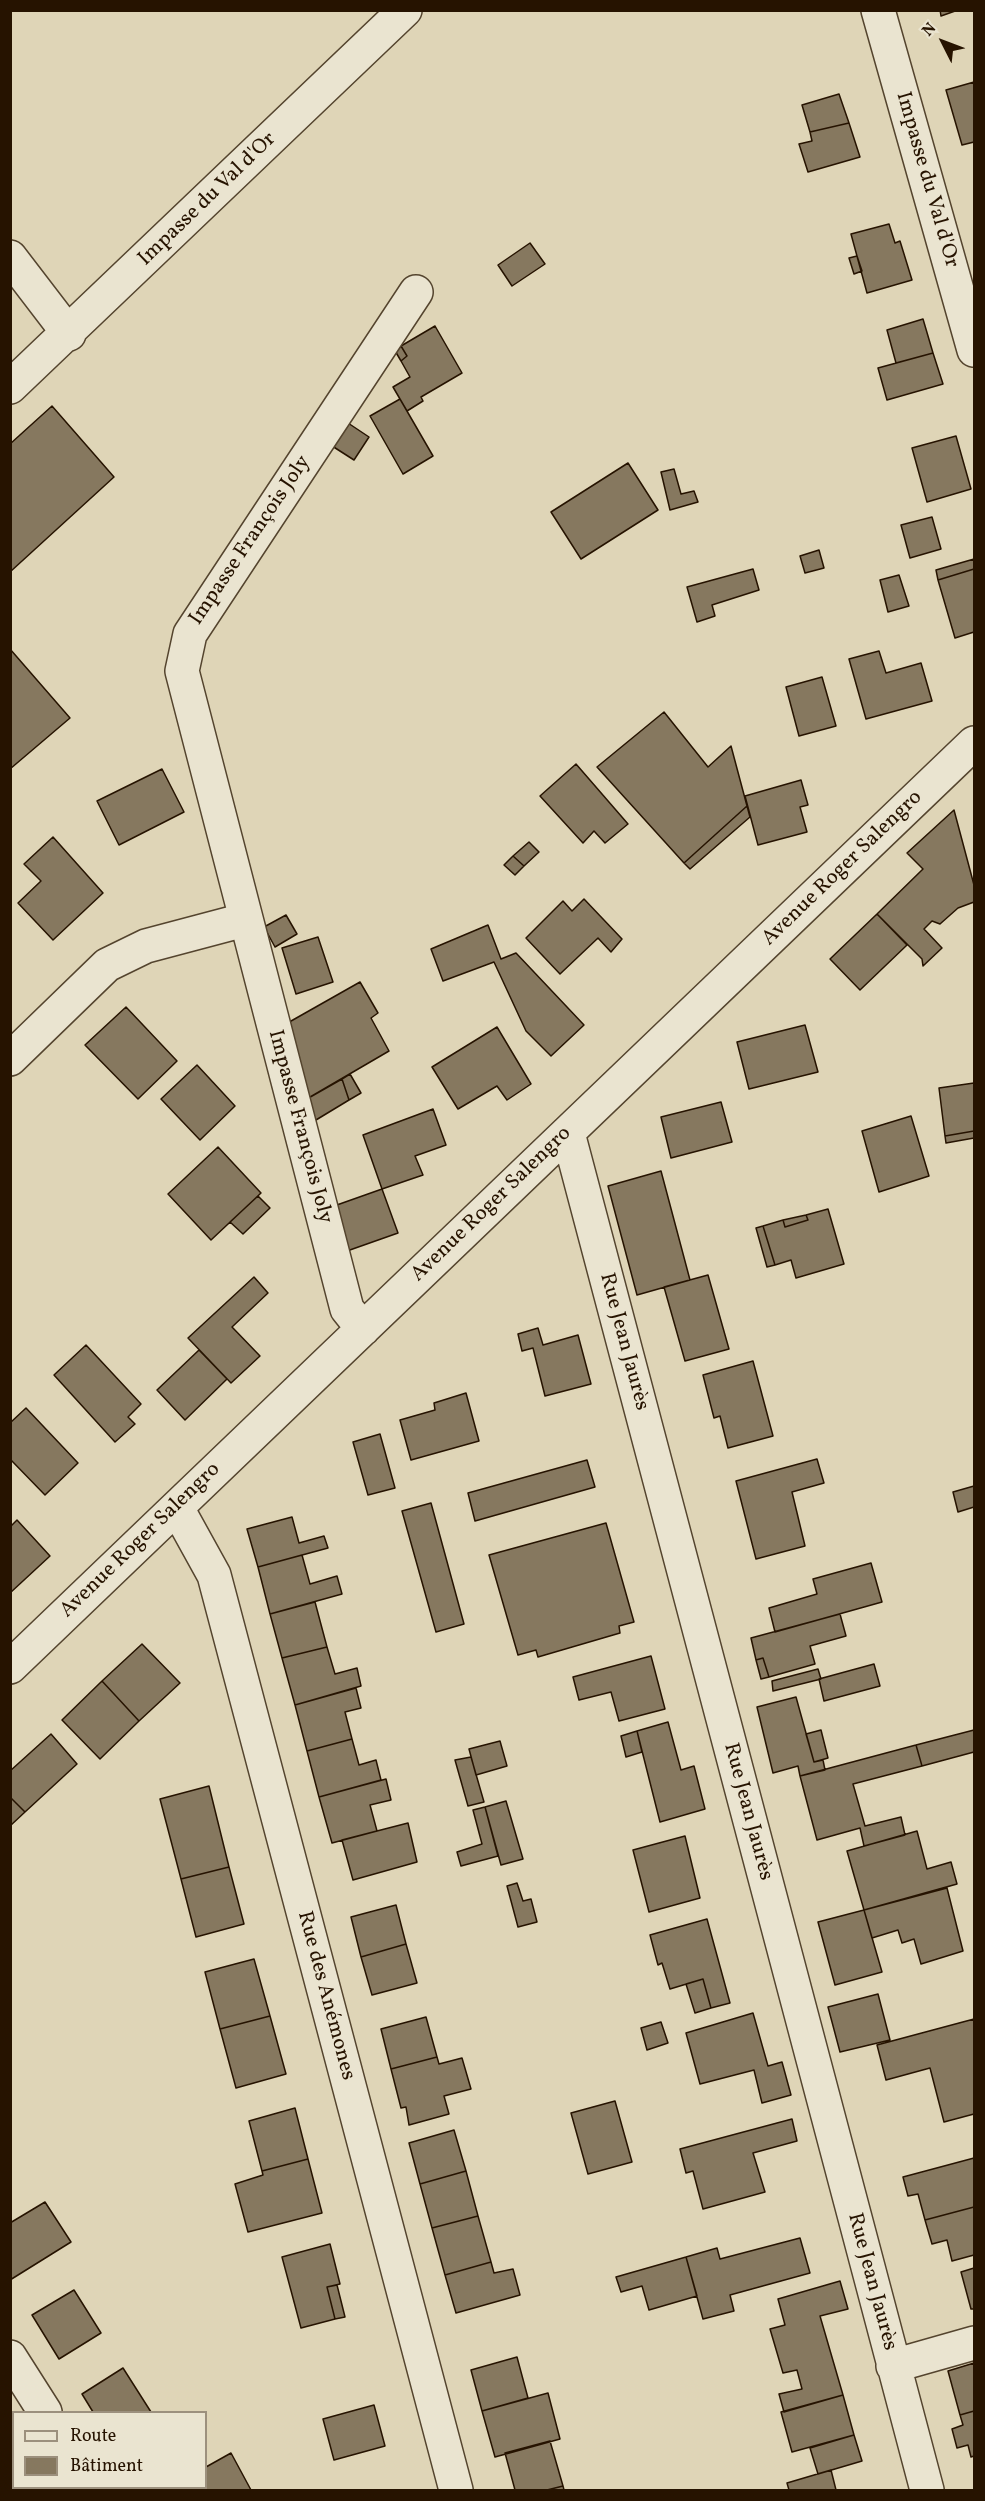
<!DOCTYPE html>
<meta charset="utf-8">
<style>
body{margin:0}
#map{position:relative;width:985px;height:2501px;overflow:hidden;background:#dfd5b7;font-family:Vollkorn,serif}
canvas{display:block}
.frame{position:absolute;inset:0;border:12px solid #261300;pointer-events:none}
.legend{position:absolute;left:12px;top:2411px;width:195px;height:78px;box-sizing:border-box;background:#eae4d0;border:2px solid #9c907d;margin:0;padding:8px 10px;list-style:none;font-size:18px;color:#261300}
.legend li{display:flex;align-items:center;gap:12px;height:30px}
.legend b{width:30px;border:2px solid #9c907d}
.north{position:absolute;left:913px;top:12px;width:60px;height:60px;-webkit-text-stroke:4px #eae4d0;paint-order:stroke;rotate:312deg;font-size:16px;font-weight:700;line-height:24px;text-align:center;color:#261300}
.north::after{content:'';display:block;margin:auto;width:21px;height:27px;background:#261300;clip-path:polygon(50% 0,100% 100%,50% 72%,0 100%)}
</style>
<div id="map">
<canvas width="985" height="2501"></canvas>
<div class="frame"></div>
<ul class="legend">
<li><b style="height:8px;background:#eae4d0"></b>Route</li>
<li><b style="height:16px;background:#86785f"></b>Bâtiment</li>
</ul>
<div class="north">N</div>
</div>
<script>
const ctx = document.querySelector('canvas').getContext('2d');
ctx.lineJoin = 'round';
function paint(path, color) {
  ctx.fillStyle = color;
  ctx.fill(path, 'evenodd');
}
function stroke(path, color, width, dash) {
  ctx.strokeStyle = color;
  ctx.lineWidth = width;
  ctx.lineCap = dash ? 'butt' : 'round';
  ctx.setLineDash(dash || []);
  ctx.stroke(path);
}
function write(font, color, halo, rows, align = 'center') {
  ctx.font = font + ' Vollkorn,serif';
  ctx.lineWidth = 4.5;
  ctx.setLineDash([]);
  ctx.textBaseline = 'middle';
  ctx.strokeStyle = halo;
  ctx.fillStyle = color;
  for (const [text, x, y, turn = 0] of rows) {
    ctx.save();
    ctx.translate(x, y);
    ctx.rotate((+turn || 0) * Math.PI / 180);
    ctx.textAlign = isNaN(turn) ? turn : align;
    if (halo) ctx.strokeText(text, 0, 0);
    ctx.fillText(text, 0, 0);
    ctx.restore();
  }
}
const building = new Path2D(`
 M940,10h18l-17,6z
 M974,82v60l-12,3 -16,-55z
 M839,94l10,29 -39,9 -8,-27z
 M849,123l11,34 -52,15 -9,-28 13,-3 -2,-9z
 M889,224l6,19 5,-2 12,39 -45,13 -16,-59z
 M530,243l15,21 -33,22 -14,-21z
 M857,256l5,15 -8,3 -5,-16z
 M923,319l10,34 -37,10 -9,-33z
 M435,326l27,47 -41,24 2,4 -16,10 -14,-24 17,-10 -9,-16 6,-5 -6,-10z
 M401,346l6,10 -6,5 -7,-12z
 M933,353l10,31 -56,16 -9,-32z
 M400,399l33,57 -30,18 -33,-58z
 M52,406l62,71 -104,95v-128z
 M345,421l24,16 -15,23 -25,-16z
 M956,436l15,53 -44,13 -15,-54z
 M628,463l30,47 -77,49 -30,-47z
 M674,469l7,25 13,-3 4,11 -28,8 -9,-38z
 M932,517l9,32 -31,9 -9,-33z
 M819,550l5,18 -19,5 -5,-17z
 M974,559v10l-36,11 -2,-10z
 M753,569l6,21 -47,15 3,11 -18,6 -10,-35z
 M974,569v63l-19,6 -17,-58z
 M899,575l10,31 -21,6 -8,-32z
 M10,649l60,69 -60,51z
 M879,651l7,22 35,-10 11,38 -66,18 -17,-60z
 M822,677l14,49 -37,10 -13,-49z
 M664,712l44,55 23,-21 16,60 -63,57 -87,-96z
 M576,764l52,60 -23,19 -11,-12 -11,12 -43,-47z
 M162,769l22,43 -65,33 -22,-44z
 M801,780l7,25 -8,2 7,25 -49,13 -13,-49z
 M747,806l3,11 -60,52 -6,-6z
 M954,810l20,75v17l-16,6 -18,16 -8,-3 -8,8 18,19 -19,18 -1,-7 -45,-45 46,-45 -16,-16z
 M53,837l50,56 -50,47 -35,-37 23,-22 -17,-17z
 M529,842l10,10 -15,14 -11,-10z
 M513,856l11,10 -9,9 -11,-10z
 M584,899l38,40 -11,13 -13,-14 -38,36 -34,-36 37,-37 9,10z
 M877,914l30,31 -47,45 -30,-31z
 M286,915l11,19 -22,13 -11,-20z
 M488,925l13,34 15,-6 68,72 -33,31 -25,-25 -32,-69 -51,19 -12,-32z
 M318,937l15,45 -37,12 -14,-46z
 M360,982l18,31 -7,5 18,33 -84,49 -21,-75z
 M126,1007l51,54 -39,38 -53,-54z
 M805,1025l13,47 -69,17 -12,-47z
 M497,1027l34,57 -24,16 -10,-14 -39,23 -26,-42z
 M197,1065l38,41 -35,34 -39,-41z
 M350,1074l11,19 -12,7 -7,-21z
 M342,1079l7,21 -38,23 -6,-23z
 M974,1083v48l-29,5 -6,-48z
 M721,1102l11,40 -61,16 -10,-41z
 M433,1109l13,36 -31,11 8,19 -41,14 -19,-54z
 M911,1116l18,60 -50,16 -17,-61z
 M974,1131v7l-28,5 -1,-7z
 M218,1147l43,46 -50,47 -43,-46z
 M661,1171l29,109 -53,15 -29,-109z
 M382,1189l16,44 -51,18 -13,-45z
 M258,1196l12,12 -27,26 -13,-12z
 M828,1209l16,55 -48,14 -5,-18 -16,5 -12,-39 20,-6 2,7 23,-7 -2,-5z
 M806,1215l2,5 -23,7 -2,-7z
 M763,1226l12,39 -8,2 -11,-39z
 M708,1275l21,74 -44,12 -21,-74z
 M254,1277l14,16 -36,34 28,29 -29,27 -43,-45z
 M538,1328l5,17 35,-10 13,49 -46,12 -12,-48 -11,3 -4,-17z
 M86,1345l55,59 -13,13 7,7 -20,18 -61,-67z
 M199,1350l28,29 -42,41 -28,-30z
 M753,1361l20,75 -45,12 -8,-32 -6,2 -11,-43z
 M466,1393l13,48 -68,19 -11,-40 35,-10 -1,-7z
 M26,1408l52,55 -33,32 -35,-36v-36z
 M380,1434l15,54 -27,7 -15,-53z
 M817,1459l7,24 -32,9 13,54 -49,13 -20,-78z
 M587,1460l8,27 -120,34 -7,-28z
 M974,1486v21l-16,5 -5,-20z
 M431,1503l33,121 -28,8 -34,-121z
 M292,1517l7,26 25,-7 4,12 -70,19 -11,-38z
 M17,1520l33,36 -40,37v-66z
 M606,1523l28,99 -15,4 1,7 -82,24 -2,-7 -18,5 -29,-100z
 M302,1555l8,29 27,-8 5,18 -72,20 -12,-47z
 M871,1563l11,39 -107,30 -6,-24 48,-14 -4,-15z
 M315,1602l12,45 -45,11 -12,-44z
 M840,1614l6,22 -36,10 5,18 -46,13 -6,-19 -7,2 -5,-22z
 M142,1644l38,39 -41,38 -37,-40z
 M327,1647l8,27 22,-6 4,18 -66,19 -13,-47z
 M651,1656l14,53 -46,12 -8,-29 -32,8 -6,-23z
 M763,1658l6,19 -8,2 -5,-19z
 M874,1664l6,22 -56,15 -5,-22z
 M818,1669l3,10 -48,12 -1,-10z
 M102,1681l37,40 -39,38 -38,-39z
 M356,1688l5,20 -16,4 7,27 -45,12 -12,-46z
 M796,1697l18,65 9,-2 2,10 -25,6 -2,-10 -25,7 -16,-66z
 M668,1722l13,48 13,-4 11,43 -45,13 -23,-91z
 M821,1730l7,28 -14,4 -8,-28z
 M974,1730v22l-52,14 -6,-21z
 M637,1731l5,21 -16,5 -5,-21z
 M51,1734l26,30 -52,48 -15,-15v-26z
 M352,1739l7,26 17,-5 5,20 -62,17 -12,-46z
 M500,1741l7,25 -31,9 -7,-26z
 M916,1745l6,21 -69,18 12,42 36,-9 4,18 -41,11 -4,-18 -43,12 -17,-64z
 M471,1757l13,45 -16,4 -13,-46z
 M386,1779l5,21 -21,5 7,26 -45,12 -13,-46z
 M209,1786l20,81 -48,12 -21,-80z
 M10,1797l15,15 -15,14z
 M506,1801l17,58 -22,6 -16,-58z
 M485,1807l13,49 -37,10 -4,-14 25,-8 -9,-34z
 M408,1823l9,39 -64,18 -11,-40z
 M917,1831l10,38 24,-7 6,22 -93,26 -17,-59z
 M685,1836l15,62 -51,14 -16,-62z
 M229,1867l15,57 -48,13 -15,-58z
 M517,1883l6,18 8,-2 6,23 -19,5 -11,-41z
 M947,1888l16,63 -42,13 -7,-25 -12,4 -4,-13 -26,8 -8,-28z
 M396,1905l10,39 -45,13 -10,-40z
 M864,1910l18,62 -47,13 -17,-63z
 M707,1919l23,84 -19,5 -8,-29 -33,10 -8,-26 -4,2 -8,-30z
 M406,1944l11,39 -45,12 -11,-38z
 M254,1959l16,57 -50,13 -15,-57z
 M703,1979l8,29 -16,5 -9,-29z
 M878,1994l12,46 -50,12 -12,-45z
 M753,2013l15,53 14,-4 9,33 -29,8 -8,-33 -54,14 -14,-51z
 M270,2016l16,58 -50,14 -16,-59z
 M426,2017l11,40 -46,12 -10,-40z
 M974,2019v95l-30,8 -14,-54 -44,12 -9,-35z
 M661,2022l7,21 -21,7 -6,-22z
 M437,2057l2,7 23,-6 9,31 -27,7 5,18 -40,11 -3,-18 -5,1 -10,-39z
 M615,2101l17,61 -44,12 -17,-61z
 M295,2108l13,51 -46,12 -13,-50z
 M792,2119l5,22 -44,12 12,39 -62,17 -10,-38 -7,2 -6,-24z
 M454,2130l12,41 -46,13 -11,-41z
 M974,2158v49l-49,13 -7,-26 -10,2 -5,-19z
 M308,2159l14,54 -74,19 -13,-48 28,-9 -1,-4z
 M466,2171l12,45 -46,12 -12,-44z
 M45,2202l26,40 -61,38v-57z
 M974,2207v48l-22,6 -5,-21 -15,4 -7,-24z
 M478,2216l13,46 -46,13 -13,-47z
 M800,2238l10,35 -80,22 4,16 -31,8 -17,-62 31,-9 3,11z
 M330,2244l10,40 -13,3 8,32 -34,9 -19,-71z
 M686,2257l11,39 -48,14 -7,-24 -21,6 -5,-15z
 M491,2262l3,11 19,-4 7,26 -64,18 -11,-38z
 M974,2268v41h-3l-10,-37z
 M840,2281l8,28 -28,7 23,79 -59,17 -5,-18 23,-5 -5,-19 -14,3 -13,-44 15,-4 -7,-26z
 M337,2285l8,32 -10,2 -8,-32z
 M74,2290l27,43 -42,26 -27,-44z
 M517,2357l11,41 -46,13 -11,-41z
 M974,2363v48l-14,4 -12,-44z
 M123,2368l28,44h-58l-11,-18z
 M548,2393l12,46 -65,18 -13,-46z
 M843,2395l11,40 -62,17 -11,-40z
 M374,2405l11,41 -51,14 -11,-41z
 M974,2411v45l-3,1 -3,-12 -11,3 -5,-19 11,-4 -3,-10z
 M854,2435l8,26 -44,13 -8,-26z
 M550,2441l13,45 -16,4h-32l-10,-37z
 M231,2453l20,37h-51l-2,-2h8v-21z
 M831,2470l5,20h-47l-2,-7z
 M563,2486l1,4h-17z
 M14,2487l25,1 3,2h-32z
 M169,2488h29l2,2h-36z`);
const minor = new Path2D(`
 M878,10l96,340
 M10,257l59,77
 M10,387l395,-377
 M10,1059l97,-94 39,-19 98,-26
 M568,1133l359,1357
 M363,1329l-16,-20 -165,-638 8,-37 226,-342
 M177,1508l37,67 242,915
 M10,1667l964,-924
 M10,2357l35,55
 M893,2366l81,-23
 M92,2488l2,2`);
const streetNames = [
 ["Impasse du Val d'Or",926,180,74],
 ["Impasse du Val d'Or",208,200,-44],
 ["Impasse François Joly",251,541,-56],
 ["Avenue Roger Salengro",843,869,-44],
 ["Impasse François Joly",299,1127,75],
 ["Avenue Roger Salengro",492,1205,-44],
 ["Rue Jean Jaurès",623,1342,75],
 ["Avenue Roger Salengro",141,1541,-44],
 ["Rue Jean Jaurès",747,1812,75],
 ["Rue des Anémones",325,1996,75],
 ["Rue Jean Jaurès",871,2282,75]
];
paint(building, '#86785f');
stroke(building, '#261300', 1.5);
stroke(minor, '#54442e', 36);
stroke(minor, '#eae4d0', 33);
write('21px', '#261300', '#eae4d0', streetNames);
</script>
